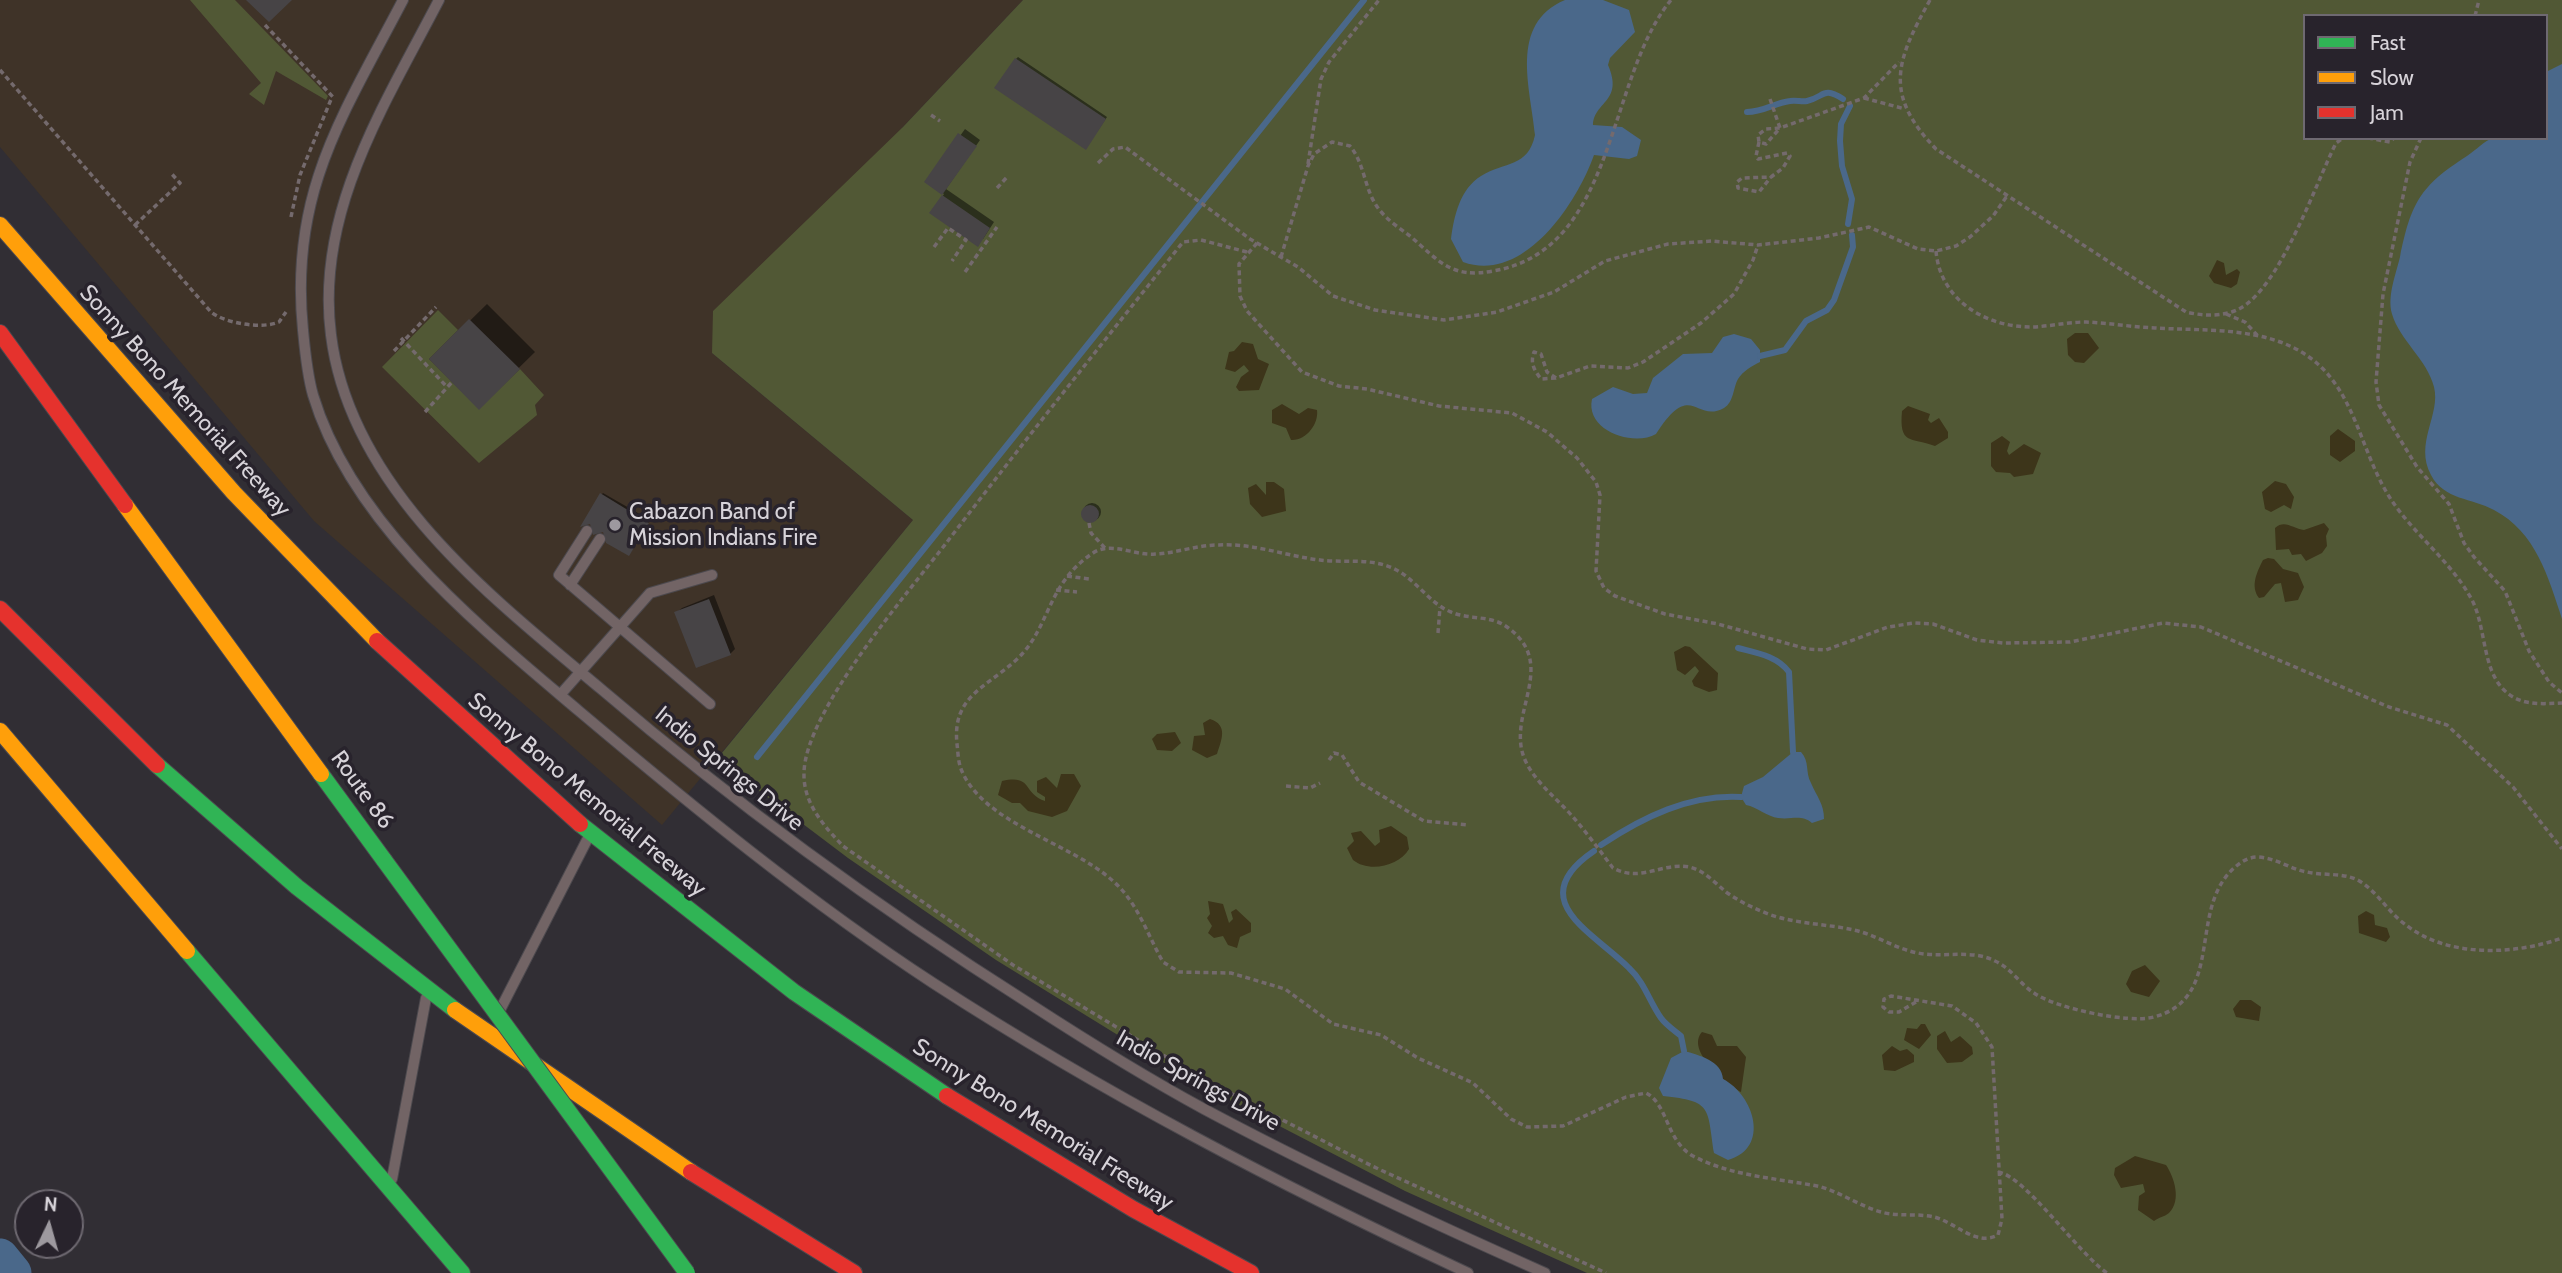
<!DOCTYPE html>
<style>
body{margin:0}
#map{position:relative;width:2562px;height:1273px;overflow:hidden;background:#312e34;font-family:Cabin,sans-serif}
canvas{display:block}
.legend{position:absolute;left:2303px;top:14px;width:245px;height:126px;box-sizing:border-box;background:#28232c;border:2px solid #6e6971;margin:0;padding:9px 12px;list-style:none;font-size:21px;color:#d7d3d9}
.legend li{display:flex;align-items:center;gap:14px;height:35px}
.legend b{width:35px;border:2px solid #6e6971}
.north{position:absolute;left:14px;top:1189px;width:70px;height:70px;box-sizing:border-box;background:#28232c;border:2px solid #6e6971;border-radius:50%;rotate:5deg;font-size:19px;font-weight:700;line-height:28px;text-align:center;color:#d7d3d9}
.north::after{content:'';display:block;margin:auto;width:24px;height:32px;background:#9d999f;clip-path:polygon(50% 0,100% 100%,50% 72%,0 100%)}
</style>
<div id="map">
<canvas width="2562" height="1273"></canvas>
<ul class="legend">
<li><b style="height:9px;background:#30b455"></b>Fast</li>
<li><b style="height:9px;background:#ff9f0a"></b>Slow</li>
<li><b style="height:9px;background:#e5322d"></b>Jam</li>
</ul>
<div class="north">N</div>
</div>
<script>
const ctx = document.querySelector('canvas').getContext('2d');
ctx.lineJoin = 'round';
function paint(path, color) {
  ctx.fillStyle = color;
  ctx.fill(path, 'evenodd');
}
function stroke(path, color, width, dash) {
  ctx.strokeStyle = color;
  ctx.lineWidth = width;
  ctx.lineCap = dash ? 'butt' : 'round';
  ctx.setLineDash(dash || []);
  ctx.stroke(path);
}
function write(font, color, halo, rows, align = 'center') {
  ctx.font = font + ' Cabin,sans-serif';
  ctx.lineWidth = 7;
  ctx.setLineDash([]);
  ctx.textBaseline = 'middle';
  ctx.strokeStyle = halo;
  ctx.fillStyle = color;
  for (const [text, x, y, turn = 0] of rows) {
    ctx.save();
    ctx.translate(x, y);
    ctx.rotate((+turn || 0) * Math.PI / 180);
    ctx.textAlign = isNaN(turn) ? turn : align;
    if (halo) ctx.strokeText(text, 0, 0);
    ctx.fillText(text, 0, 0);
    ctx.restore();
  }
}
const commercial = new Path2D(`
 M0,0h1023l-120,127 -191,226 201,167 -251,305 -348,-304 -314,-374z`);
const green = new Path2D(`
 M190,0h45l93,96 -2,4 -50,-29 -12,34 -15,-11 12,-11z
 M1023,0h1539v1273h-975l-182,-82 -174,-90 -84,-48 -151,-93 -148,-102 -131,-99 196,-239 -201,-167 1,-42 190,-184zM2305,16h241v122h-241z
 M438,310l20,20 -29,29 50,50 41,-40 24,26 -9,10 2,10 -58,48 -97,-96z`);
const sand = new Path2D(`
 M2217,260l7,3 2,12 11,-6 3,3 -3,12 -6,4 -17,-5 -5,-7z
 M2075,333h13l11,15 -15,15 -9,-1 -7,-7 -1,-16z
 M1242,342l11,2 5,15 11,5 -10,26 -20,1 -3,-4 5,-10 8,-6 -5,-6 -9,7 -10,-3 4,-17 5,-1z
 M1282,404l17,10 9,-6 9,2c2,14 -11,31 -26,30l-5,-12 -14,-5v-13z
 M1908,406l22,8 -2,6 3,3 8,-5 9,14v6l-13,8c-25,-9 -36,-1 -33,-35z
 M2338,429l17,12v10l-15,11 -10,-7v-19z
 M2002,436l8,6 -3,9 2,4 15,-11 17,9 -8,21 -19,3 -4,-4 -14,-1 -5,-6v-23z
 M2275,481l11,3 8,13 -3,12 -7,-4 -13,7 -6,-3 -3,-17z
 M1266,482h8l10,7 2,22 -24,6 -12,-13 -2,-16 8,-4 10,11z
 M2324,523l5,6 -3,7 1,10 -5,7 -16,8 -5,-7 -9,1 -3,-6 -13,1 -1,-22c10,-9 18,1 29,2z
 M2268,558l6,1 9,10 15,4 6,14 -6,13 -13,2 -4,-19 -6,1 -11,13 -5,1c-9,-12 -2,-26 4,-38z
 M1685,646l5,1 28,26 -1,17 -8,2 -15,-6 -2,-5 7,-10 -4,-5 -10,9 -8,-5 -3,-18z
 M1210,719c19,6 11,22 7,35l-10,4 -15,-8 2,-14 11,-1 -2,-12z
 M1175,732l6,11 -9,8 -15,-1 -5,-11 5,-5z
 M1061,774h13l7,12 -14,25 -15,6 -24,-6 -8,-8h-8l-14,-8 4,-14c31,-7 20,12 43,20v-4l-8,-5v-11l9,-4 11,11z
 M1391,826l16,11 2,12c-10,17 -40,24 -56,11l-6,-12 7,-7 -3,-8 10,-2 14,15 5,-4 -1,-12z
 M1208,901l15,3 6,19 4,-4 -2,-7 5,-3 15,14v9l-11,5 -3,11 -9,-3 -5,-9 -9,2 -6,-5 4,-7 -5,-8 3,-4z
 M2366,911l8,4 1,10 12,3 3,9 -4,5 -27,-9 -1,-17z
 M2145,965l15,16 -11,16 -18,-5 -5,-8 6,-13z
 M2240,1000h11l10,7 -2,14 -23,-4 -3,-8z
 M1921,1024h4l6,11 -12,14 -15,-9 3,-12 10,1z
 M1945,1031l6,11 9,-6 12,11 1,7 -11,8 -15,1 -10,-14v-13z
 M1702,1032l10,3 5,11h20l9,11 -5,35c-14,-8 -56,-41 -39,-60z
 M1892,1046l8,5 7,-2 7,6v7l-19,9 -11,-1 -2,-15z
 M2135,1156l31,9c8,12 16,35 3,48 -5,4 -10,4 -15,8l-16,-11 1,-14 6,-4 -2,-8 -22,4 -7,-13 1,-7z`);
const water = new Path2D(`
 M1565,0h38l26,10 6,22 -25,26 -2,7c16,37 -14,36 -15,60l29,2 19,13 -4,16 -8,3 -35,-4c-17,48 -70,129 -131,107l-12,-23c3,-23 9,-50 30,-63 24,-15 47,-8 54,-41 -4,-46 -27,-111 30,-135z
 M2562,64v555c-14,-42 -26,-87 -68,-109 -22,-12 -50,-10 -63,-35 -17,-32 10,-60 3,-88 -7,-28 -34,-46 -42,-73 -5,-18 4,-40 8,-57 11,-54 20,-71 67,-101 8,-5 18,-16 26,-18 16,-3 37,0 53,0v-66z
 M1734,334l17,5 9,11v12c-8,4 -17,9 -22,17 -5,9 -4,23 -14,29 -29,16 -32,-30 -68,26 -22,13 -71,-3 -64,-35l21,-12 20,7 14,-1 6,-15 30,-24 29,-1 11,-16z
 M1793,752h8c9,10 4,20 10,31 6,14 13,21 13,36l-12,4c-11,-9 -20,-3 -34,-5 -10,-1 -21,-11 -32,-13l-5,-8 3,-11 19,-9z
 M1684,1051c15,4 38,10 39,28 31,16 48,69 5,81l-14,-7c-7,-45 -1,-52 -51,-57l-4,-8 12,-30z`);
const shadow = new Path2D(`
 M1018,57l89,60 -19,28 -72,-86z
 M965,129l15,11 -34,49 48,33 -11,17 -51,-26 12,-19 -17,-12z
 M487,304l48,48 -56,55 -48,-48z
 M603,493l47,27 -19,32 -30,-57z
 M1083 512a9 9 0 1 1 18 0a9 9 0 1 1-18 0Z
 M714,595l21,54 -5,5 -54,-41 6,-5z`);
const stream = new Path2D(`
 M1747,112c17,0 27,-9 43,-11 6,-1 12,1 17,0 18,-4 15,-15 36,-2
 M1848,224l4,-25 -10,-33 -2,-25 1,-17 9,-18
 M1760,356l25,-6 21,-29 21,-11 7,-10 19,-53 -1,-12
 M1738,648c19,5 39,8 51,24l4,80
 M757,757l607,-757
 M1601,845c42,-28 89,-51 140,-48
 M1594,851c-72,49 -1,81 35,117 16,15 20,33 32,50 5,7 14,13 20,18l3,15`);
const river = new Path2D(`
 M0,1257l13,16`);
const building = new Path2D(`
 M246,0h46l-23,22z
 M1015,58l91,61 -20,31 -92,-62z
 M958,133l19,13 -35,49 -18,-13z
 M942,195l48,33 -12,19 -49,-34z
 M469,319l51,50 -41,41 -50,-51z
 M600,493l49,30 -20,33 -23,-13 -3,-11 -10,3 -3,-11 -10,3z
 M1081 514a9 9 0 1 1 18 0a9 9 0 1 1-18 0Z
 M709,599l22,56 -35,13 -22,-56z`);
const path = new Path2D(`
 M1930,0c-34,61 -47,94 6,149l250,163c17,4 37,5 53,-3 41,-21 76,-124 97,-166l7,-5
 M2475,16l4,-16
 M265,25l68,72
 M0,70l211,242c15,12 52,17 68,10l7,-10
 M1864,98l41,11
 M1770,99l10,29 -14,16 -7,-2 -1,-7 8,-6 14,-1 84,-30 35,-36
 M931,115l9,6
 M2368,138l22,4 4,-4
 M2421,138l-11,24 -27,132 -7,88 3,23 38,62 32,37 15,39 10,14 31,34 24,60 20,31 13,11
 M1759,142l-3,14 2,3 29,-6 3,3 -7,12 -12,9 -29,1 -5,4 1,6 21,4 12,-15
 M1098,163l15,-14 12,-2 125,92 48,28 35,29 42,14 69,10 53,-8 57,-20 51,-31 63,-17 44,-3 46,4 61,-7 50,-11 49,22 18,2 20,-5 14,-9 23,-21 14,-20
 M1308,164l13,-85 8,-17 50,-62
 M997,188l11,-12
 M291,217l9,-42 32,-78
 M135,225l45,-42 -10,-11
 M1257,243l-18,21 1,32 7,15 55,61 37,14 28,3 72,17 73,7 35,19 30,26 19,24 4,13 -4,76 8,17 11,8 50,18 53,10 89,25 19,1 62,-23 26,-4 19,1 44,16 26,3 67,-1 93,-19 38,4 188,80 58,18 66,62 49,62
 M934,247l14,-19 18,12 -14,21
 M1936,251c4,49 50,77 98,76 17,-1 34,-5 52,-5 23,1 46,5 69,6 49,3 111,-2 154,29 45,32 51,91 78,136 23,39 63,66 85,107 14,27 10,67 31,89 16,17 37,15 59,14
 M1247,252l-46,-12 -18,2c-79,99 -158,198 -236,300 -39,51 -142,169 -143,231 -1,30 20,53 39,73l170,119 190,114 169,87 234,107
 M1281,257l27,-91 6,-12 18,-12 18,4c15,18 14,43 28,62 8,11 21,20 32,28 29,25 41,43 83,35 124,-21 113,-192 178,-271
 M965,272l32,-45
 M2226,314l19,8 12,13
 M401,338l46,49
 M394,351l42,-44
 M1556,378l-9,-6 -6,-18 -7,-2c-4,11 0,18 7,27l15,-1 34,-12 38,2 15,-6 58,-39 33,-29 19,-34 5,-15
 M425,412l27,-30
 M1089,523l2,10 14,15
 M1067,576l22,3
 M1056,590l21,2
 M1438,633l2,-26
 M1329,760l5,-7 8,2 17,27 65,39 45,4
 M1286,786l24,2 10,-5
 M1916,1002l-17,10h-10l-6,-5 1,-8 7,-3 61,10 24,17 16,24 10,172 -4,16c-22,12 -43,-13 -64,-18 -17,-4 -36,0 -53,-5 -22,-6 -42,-21 -64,-26 -42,-8 -86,-10 -124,-30 -27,-15 -25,-52 -47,-63l-20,4 -63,29 -36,1 -16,-8 -38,-36 -55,-25 -37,-23 -48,-11 -48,-35 -54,-16 -52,-1 -16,-10c-16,-28 -25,-59 -50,-81 -43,-39 -130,-57 -152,-112 -3,-8 -3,-17 -4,-25 -5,-47 28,-56 58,-83 36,-32 30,-76 78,-108 18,-12 42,3 62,1 22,-1 42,-9 64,-9 34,-2 67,11 101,15 22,3 48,-2 70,7 24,9 38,36 61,45 18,8 40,3 56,15 48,34 8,77 14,119 4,29 34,50 52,71 14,16 27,34 40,51 28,15 49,-6 76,-1 15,3 26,16 37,25 14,10 29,17 45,23 27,9 56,9 83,15 22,5 42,19 64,23 25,5 54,-4 77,8 16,7 25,23 39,32 21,15 95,31 120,24 72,-19 33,-107 80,-149 7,-6 14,-11 24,-11 18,1 32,12 49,15 17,4 39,0 54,10 18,12 28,31 45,43 42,33 109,30 156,13
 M1998,1172c26,3 81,82 109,101`);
const lane = new Path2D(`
 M403,0c-60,115 -114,193 -100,330 2,21 4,44 10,65 39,130 167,232 266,316 114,96 230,191 354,272 171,111 351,204 535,290
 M439,0c-54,104 -124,212 -108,335 19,153 160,262 270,354 138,118 276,218 429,315 57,37 115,73 174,105 112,60 226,113 341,164
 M587,531l-28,44 151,129
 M570,585l30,-46
 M560,695l90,-102 62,-18
 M500,1010l89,-174
 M392,1179l34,-181`);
const fast = new Path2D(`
 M157,765l140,122 158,123
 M321,774l63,86
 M580,824l214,168 153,104
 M187,951l275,322`);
const slow = new Path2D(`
 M0,225l234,268 143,148
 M125,505l196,269
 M0,731l187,220
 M455,1010l236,162`);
const jam = new Path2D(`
 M0,333l125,172
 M0,609l157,156
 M377,641l203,183
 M947,1096l186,113 118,64
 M691,1172l163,101`);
const fastBridge = new Path2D(`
 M384,860l303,413`);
const markers = [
 [615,525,7,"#9d999f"]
];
const streetNames = [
 ["Sonny Bono Memorial Freeway",185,401,48],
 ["Indio Springs Drive",729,769,39],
 ["Route 86",362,790,54],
 ["Sonny Bono Memorial Freeway",587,795,40],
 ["Indio Springs Drive",1198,1081,29],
 ["Sonny Bono Memorial Freeway",1043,1125,32]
];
const poiNames = [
 ["Cabazon Band of",629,512],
 ["Mission Indians Fire",629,538]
];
paint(commercial, '#3f3328');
paint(green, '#515835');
paint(sand, '#3d351a');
paint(water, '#4a688a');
paint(shadow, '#0007');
stroke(stream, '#4a688a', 6);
stroke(river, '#4a688a', 37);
paint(building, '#474446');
stroke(lane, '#4c494e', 12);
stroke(fast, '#4c494e', 18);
stroke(slow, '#4c494e', 18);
stroke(jam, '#4c494e', 18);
stroke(path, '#746a6d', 3.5, [5, 3.5]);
stroke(lane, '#726465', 10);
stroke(fast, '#30b455', 16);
stroke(slow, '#ff9f0a', 16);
stroke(jam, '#e5322d', 16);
stroke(fastBridge, '#4c494e', 18, []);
stroke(fastBridge, '#30b455', 16);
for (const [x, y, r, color] of markers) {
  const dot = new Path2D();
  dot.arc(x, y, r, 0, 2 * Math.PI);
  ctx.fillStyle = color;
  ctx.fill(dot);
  stroke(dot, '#28232c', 2.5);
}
write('23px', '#d7d3d9', '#28232c', streetNames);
write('23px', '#d7d3d9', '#28232c', poiNames, 'left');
</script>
